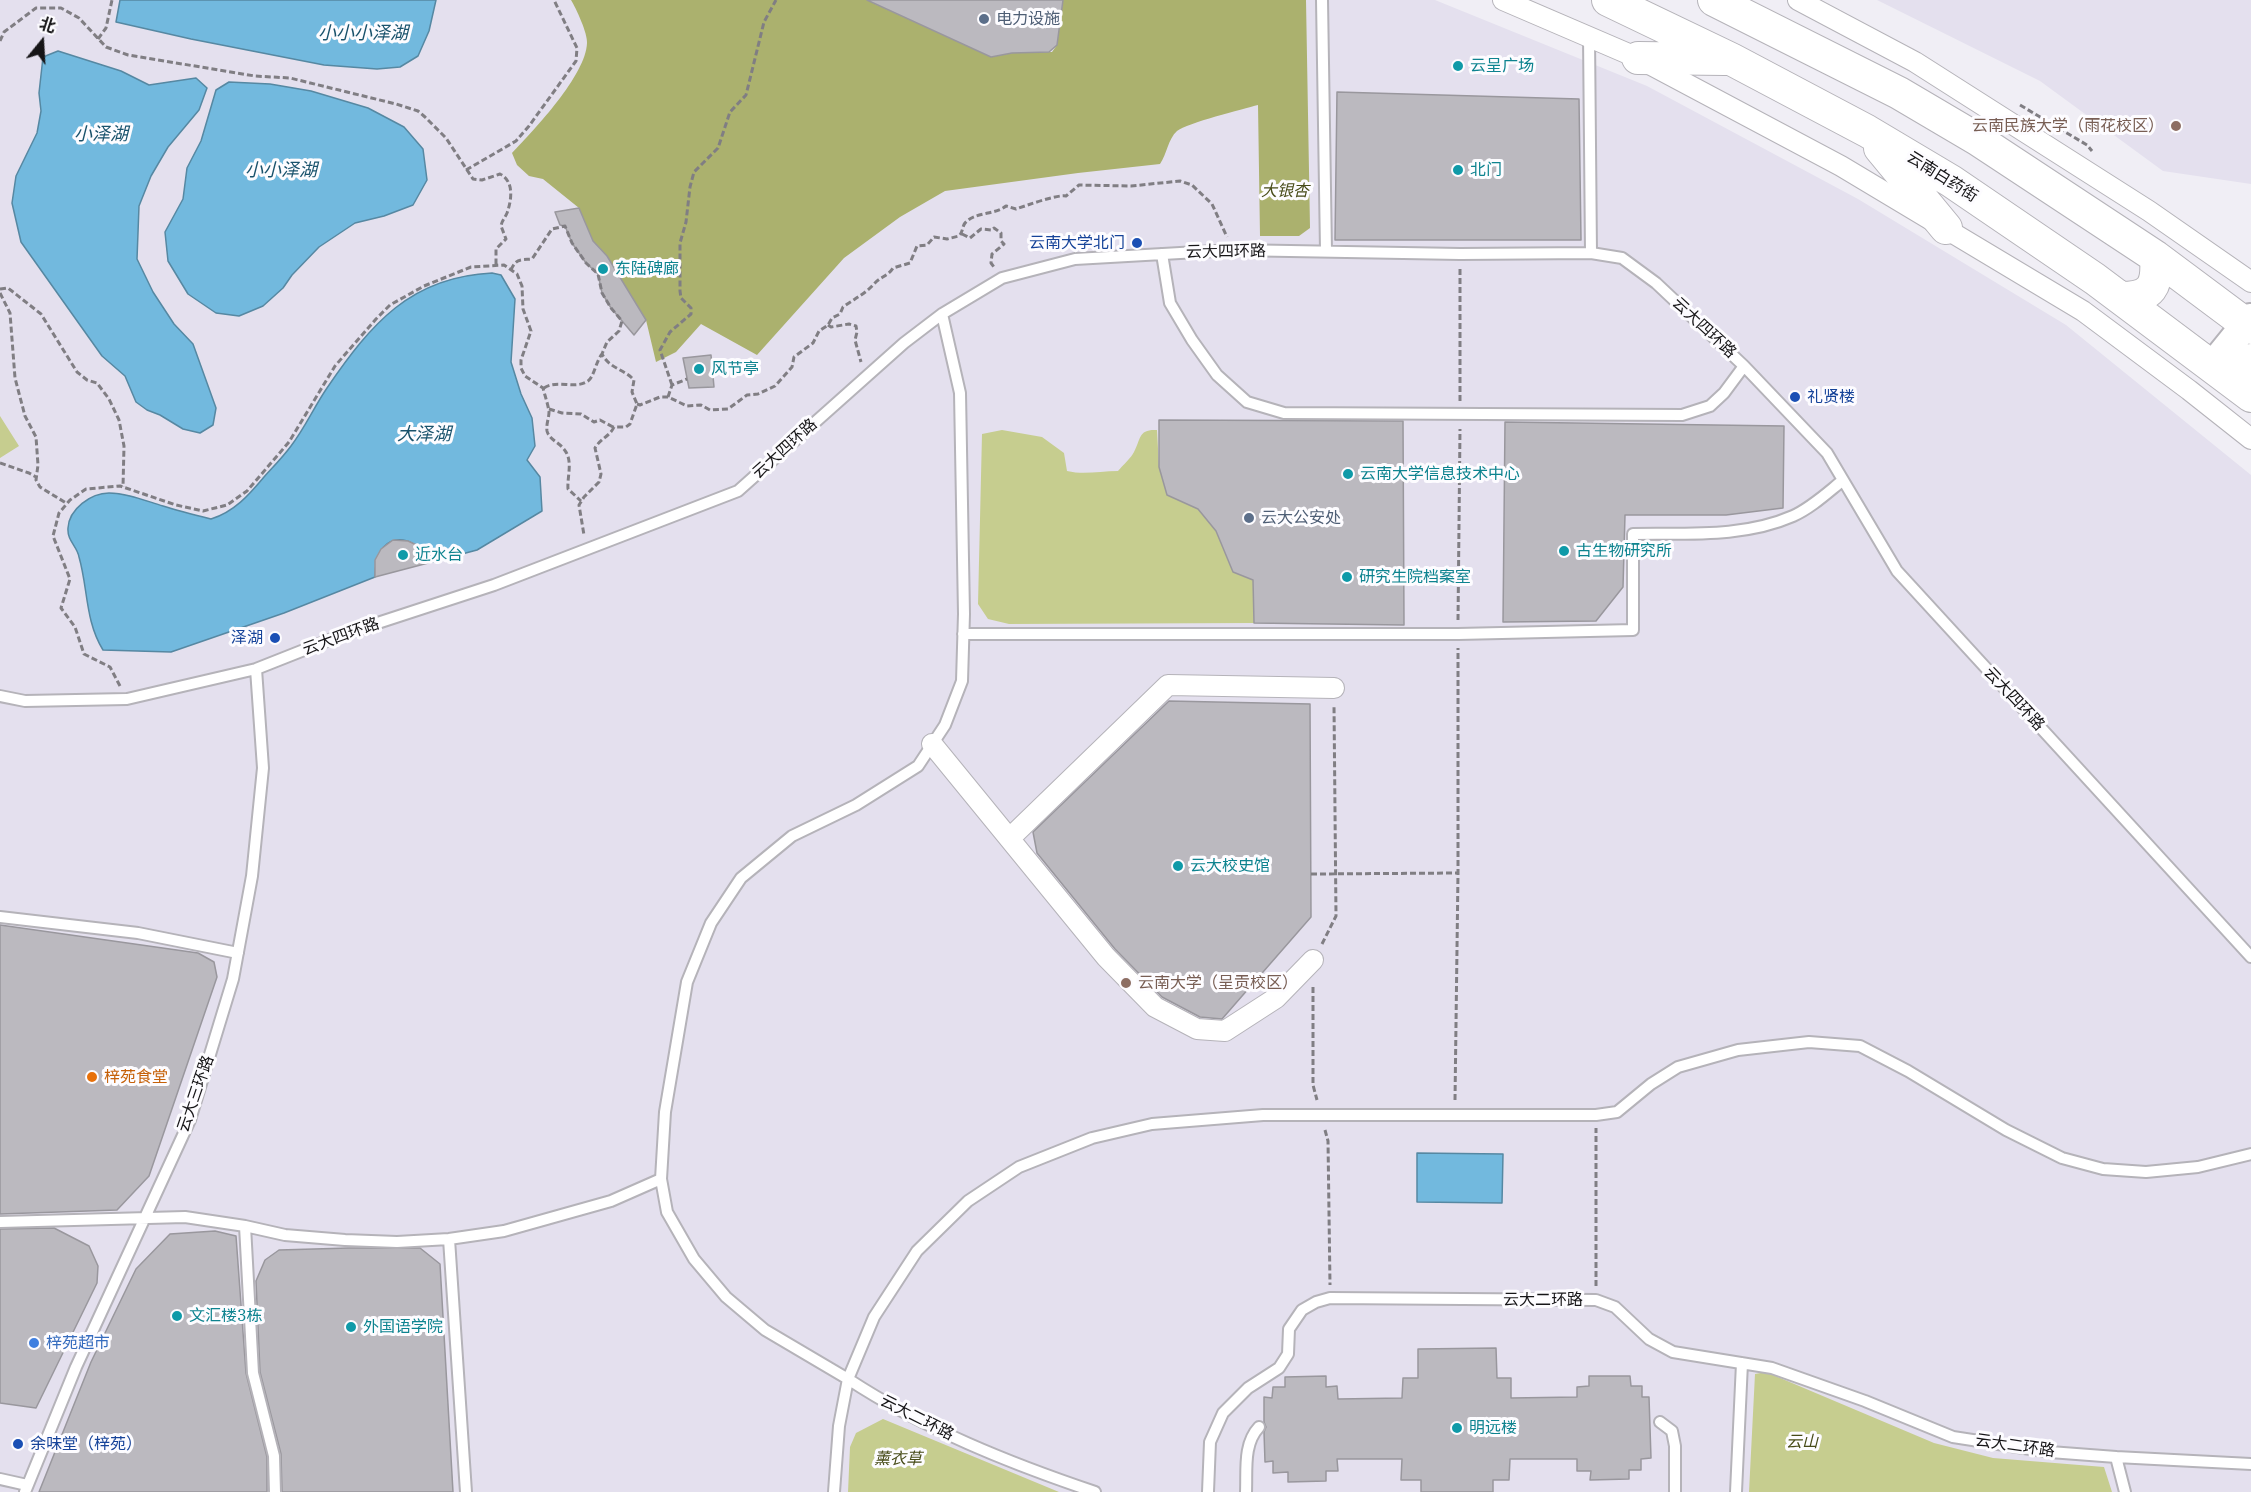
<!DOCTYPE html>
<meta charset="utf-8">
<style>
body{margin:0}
#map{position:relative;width:2251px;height:1492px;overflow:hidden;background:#f0eef5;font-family:"IBM Plex Serif","Noto Sans SC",serif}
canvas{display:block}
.north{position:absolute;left:12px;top:12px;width:60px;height:60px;-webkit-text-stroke:4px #fdfcff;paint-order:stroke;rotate:18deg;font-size:16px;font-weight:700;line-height:24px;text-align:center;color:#161517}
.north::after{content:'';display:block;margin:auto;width:21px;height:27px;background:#161517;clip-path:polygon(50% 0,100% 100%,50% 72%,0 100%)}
</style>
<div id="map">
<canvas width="2251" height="1492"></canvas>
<div class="north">北</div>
</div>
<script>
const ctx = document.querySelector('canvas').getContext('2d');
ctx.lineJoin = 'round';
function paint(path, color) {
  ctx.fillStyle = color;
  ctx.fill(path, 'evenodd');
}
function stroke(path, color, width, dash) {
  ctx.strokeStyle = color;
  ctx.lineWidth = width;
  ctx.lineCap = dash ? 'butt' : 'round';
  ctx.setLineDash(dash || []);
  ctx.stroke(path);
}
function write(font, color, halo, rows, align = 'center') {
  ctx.font = font + ' "IBM Plex Serif","Noto Sans SC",serif';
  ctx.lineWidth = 6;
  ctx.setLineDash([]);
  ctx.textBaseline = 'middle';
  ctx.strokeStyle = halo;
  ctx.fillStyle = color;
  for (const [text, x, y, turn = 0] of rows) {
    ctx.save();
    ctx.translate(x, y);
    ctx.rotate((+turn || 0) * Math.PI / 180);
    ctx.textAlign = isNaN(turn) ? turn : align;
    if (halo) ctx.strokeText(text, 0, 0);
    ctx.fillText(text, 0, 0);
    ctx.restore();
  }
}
const built = new Path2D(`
 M0,0h1435l212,86 211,113 208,126 185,150v1017h-2251z
 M1877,0h374v184l-88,-13 -123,-90z`);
const green = new Path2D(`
 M0,416l19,30 -19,12z
 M1002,430l40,7 22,16 3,18c17,4 33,0 51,0 5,-6 13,-13 16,-19 7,-13 4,-23 23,-22l2,37 8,28 31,14 18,22 17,41 20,8 1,43 -245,1 -21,-5 -10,-15 4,-170z
 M1766,1372l168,71 59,15 111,9 8,25h-363l6,-118z
 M883,1419l176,73h-211l2,-45 6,-14z`);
const forest = new Path2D(`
 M571,0h301l1,3 118,54 21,-4 40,-1 5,-7 6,-45h243l4,228 -11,8h-39l-2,-131c-15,4 -71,18 -81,26 -9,8 -10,23 -17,33l-82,9 -133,18 -45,26 -56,41 -87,97 -56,-31 -25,28 -20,10 -10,-42 -39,-64 -14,-15 -14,-33 -36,-29 -14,-3 -12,-11 -5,-12c23,-24 74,-78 75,-110 1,-9 -11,-35 -16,-43z`);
const water = new Path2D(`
 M120,0h316l-7,31 -11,25 -18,11 -23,2 -53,-4 -133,-26 -75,-17z
 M58,51l63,20 28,14 47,-7 11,10 -8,22 -31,37 -17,29 -12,30 -2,53 16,33 21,32 19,20 23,64 -3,17 -13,8 -17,-4 -23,-14 -13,-5 -11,-8 -11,-26 -23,-20 -81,-114 -9,-39 4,-27 21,-43 4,-22 -2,-18 4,-36z
 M229,82l41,2 41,7 57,17 36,19 19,22 4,31 -14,25 -29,11 -29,7 -36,24 -27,28 -9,13 -20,18 -24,10 -23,-3 -28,-19 -20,-33 -3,-29 18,-33 4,-31 14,-27 15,-51z
 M492,273l9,2 14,24 -4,63 10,32 11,24 3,28 -8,14 13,17 2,34 -65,39 -45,12c-23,-34 -57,-29 -57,15l-91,36 -113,39 -68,-2c-18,-29 -15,-62 -24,-93 -2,-11 -12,-16 -11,-29 1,-19 23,-35 41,-35 18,0 37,8 54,13 16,5 32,9 48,13 23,-7 38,-24 53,-42 9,-10 19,-20 27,-31 14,-18 23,-39 36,-58 44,-64 83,-111 165,-115z
 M1417,1153l86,1 -1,49 -85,-1z`);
const building = new Path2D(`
 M867,0h196l-6,45 -8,7 -37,1 -21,4z
 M1337,92l242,7 2,141h-246z
 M579,208l14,33 14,15 39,64 -12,15 -23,-27 -9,-15 -4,-19 -12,-11 -14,-20 -7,-17 -5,-1 -5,-13z
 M711,355l3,32 -25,1 -6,-30z
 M1159,420l244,1 1,204 -150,-2 -1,-43 -20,-8 -17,-41 -18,-22 -31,-14 -8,-28z
 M1505,422l279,4 -1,82 -57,7h-101l-2,72 -27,34 -93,1z
 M393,540l15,1 15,7 9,14 -57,15v-17l6,-11z
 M1169,701l141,3 1,213 -89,102 -22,-2 -38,-20 -47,-48 -78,-96 -4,-21z
 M0,925l198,28 16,9 3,15 -68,199 -32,34 -117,4z
 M54,1228l35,18 9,20 -1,17 -61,125 -36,-5v-174z
 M215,1231l21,5 10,137 21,84v35h-228l52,-130 45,-93 34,-35z
 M349,1248h71l20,16 13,228h-171l-1,-38 -21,-82 -4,-91 9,-21 14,-10z
 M1496,1348l1,30h14v20l66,-1v-10l12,-1v-10h41l1,10h11v11h7l2,61 -10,1v11h-12v9l-39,1 1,-9h-14v-12h-67l-1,21h-16v12h-72v-12h-20l1,-21h-65l1,12h-12v10l-38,1v-10l-15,1v-12l-8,1 -1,-30 2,-5 -2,-5v-25l8,1 1,-11h12v-10l41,-1v11l11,-1 1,13 64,-1 1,-20h15v-29z`);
const path = new Path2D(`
 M98,39l8,-11 6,-28
 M0,41l4,-9 32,-24h25l18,10 27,29 22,8 127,21 35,2 106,26 22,7 7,6 21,21 27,41 9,1 18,-6c14,7 12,25 7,39 -2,5 -5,7 -6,13l5,13 -10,10v15
 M2020,105l67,40 5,6
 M466,170l50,-29 13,-15 47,-65 1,-13 -23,-48
 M962,234l8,4 11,-9 11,1 2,-2 7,5v8l3,3 -12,10 -1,9 3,4
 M511,270c5,-12 10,-10 21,-11l20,-30 13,-3 7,17 14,20 12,11 4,19 9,15 11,13 -3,10 -12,11 -5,12c8,15 22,15 32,26l-2,12 5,12 -7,20 -4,3h-12c-4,9 -14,12 -19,21l6,26 -2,8 -15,15 -5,8 5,30
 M0,289l8,-1 33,26 36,58 10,8 10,3 12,16 10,21 5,26 -1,41
 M0,293l10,20 5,65 10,38 11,21 2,28 -2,15 4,7 26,16
 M828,325l3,2 18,-3 7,2 1,6 -2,8 6,22
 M672,385l-12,-35 10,-18 21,-18v-6l-10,-10 -1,-7v-48l6,-21 4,-35 4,-15 24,-24 12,-36 16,-17 18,-73 12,-22
 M544,388c13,-9 31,2 44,-7 6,-4 8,-20 14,-27
 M668,397l4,-12 15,-6
 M1460,401v-134
 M637,404l3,1 20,-8h8l19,9 14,-1 9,5 18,-1 19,-14 11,-1 17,-8 17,-19 2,-10 19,-14 6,-12 9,-6 4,-7 8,-4 3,-7c11,-8 22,-13 31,-23 6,-7 14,-8 19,-16l17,-5 7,-17 10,-1 7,-8 13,2 12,-3c4,-4 3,-9 6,-13 9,-11 30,-8 41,-17l10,3c9,-3 42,-15 50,-13l13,-11 52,1 49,-5 12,4 20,19 15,33
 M549,409l13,4 19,1 13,8 6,-2 13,7
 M0,463l29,10 7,4
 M1458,620l2,-191
 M120,686l-10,-19 -26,-13 -9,-27 -14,-19 9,-29 -17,-43 6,-23 11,-13 16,-11 34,-3 56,19 27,6 24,-6 20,-14 42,-49 46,-76 41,-47 14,-14 34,-19 47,-19 33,-2 13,9 5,12 1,23 8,22 -10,29v8l4,8 18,12c2,8 5,16 6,24 0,6 -3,12 -2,19 2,8 11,11 16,17 11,12 4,27 5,41l13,12
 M1311,874l147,-1
 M1322,944l14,-28 -2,-211
 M1313,987v98l4,15
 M1455,1100l3,-227v-225
 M1325,1130l3,11 2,144
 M1596,1286v-158`);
const lane = new Path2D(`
 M1322,0l4,251
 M1589,36l2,217
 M1162,254l8,49 22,37 25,35 30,27 37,11 398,2 28,-9 14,-13 20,-27
 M942,314l18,79 4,221 -2,67 -17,44 -27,41 -62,39 -64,31 -51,42 -30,45 -24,59 -22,130 -4,67 6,33 27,47 32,38 39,33 83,49 26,-62 43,-66 51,-50 51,-34 73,-29 60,-14 111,-9h333l21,-3 34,-28 27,-17 60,-17 71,-8 51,4 48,25 98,59 56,28 41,11 43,3 52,-5 53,-13
 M963,634h495l175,-4v-96c53,-1 110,4 160,-18 18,-8 34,-23 49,-35
 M0,696l25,5 102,-2 129,-30 91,-36 147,-48 244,-94 166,-148 38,-29 60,-36 73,-19 158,-9 227,4 131,-1 31,5 34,25 88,83 83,87 70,118 354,386
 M0,917l138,16 100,20
 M0,1222l185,-5 60,9 40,9 60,5 52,2 52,-3 55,-8 107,-30 50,-22
 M245,1226l8,147 21,83 1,36
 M449,1239l17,253
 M1660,1422l12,9 3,15v46
 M2116,1457l135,7
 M0,1479l27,6
 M25,1492l51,-125 114,-247 43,-141 19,-103 11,-108 -7,-99
 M834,1492l5,-66 9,-47c76,50 161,84 247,113
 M1208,1492l2,-50 13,-29 25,-25 31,-20 9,-14 1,-25 13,-19 14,-8 14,-4 266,2 19,7 34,32 24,13 99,16 93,33 88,36 97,15 66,5 9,35
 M1246,1492c1,-22 -3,-48 13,-65
 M1736,1492l6,-129`);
const street = new Path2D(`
 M1503,0l135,58 203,108 242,145 106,79 62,49
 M1798,0l117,62 234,149 102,71
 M932,744l174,213 49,50 42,22 28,2 51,-33 37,-38
 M1010,838l158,-153 166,3`);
const secondary = new Path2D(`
 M2212,366l39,-48
 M2234,382l17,-24`);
const primary = new Path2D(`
 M1608,0l123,59 136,72 84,50 144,98 156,117
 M1714,0l185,93 78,46 179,118 95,71
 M1638,58l87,1
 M1880,148l66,80
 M2121,298c31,0 37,-12 35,-41`);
const markers = [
 [984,19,6,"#5c6f8a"],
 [1458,66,6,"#0f9aa8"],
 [2176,126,6,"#8d6e63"],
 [1458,170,6,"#0f9aa8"],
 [1137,243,6,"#1a4fb4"],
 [603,269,6,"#0f9aa8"],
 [699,369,6,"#0f9aa8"],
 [1795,397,6,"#1a4fb4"],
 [1348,474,6,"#0f9aa8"],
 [1249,518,6,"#5c6f8a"],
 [1564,551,6,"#0f9aa8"],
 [403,555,6,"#0f9aa8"],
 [1347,577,6,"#0f9aa8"],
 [275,638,6,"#1a4fb4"],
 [1178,866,6,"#0f9aa8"],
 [1126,983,6,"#8d6e63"],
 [92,1077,6,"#e8710a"],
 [177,1316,6,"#0f9aa8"],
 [351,1327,6,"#0f9aa8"],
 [34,1343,6,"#3f7fe0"],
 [1457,1428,6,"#0f9aa8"],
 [18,1444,6,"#1a4fb4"]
];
const serviceNames = [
 ["电力设施",996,19],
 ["云大公安处",1261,518]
];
const cultureNames = [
 ["云呈广场",1470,66],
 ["北门",1470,170],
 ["东陆碑廊",615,269],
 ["风节亭",711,369],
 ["云南大学信息技术中心",1360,474],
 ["古生物研究所",1576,551],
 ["近水台",415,555],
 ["研究生院档案室",1359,577],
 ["云大校史馆",1190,866],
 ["文汇楼3栋",189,1316],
 ["外国语学院",363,1327],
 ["明远楼",1469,1428]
];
const educationNames = [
 ["云南民族大学（雨花校区）",2164,126],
 ["云南大学（呈贡校区）",1138,983,"left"]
];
const streetNames = [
 ["云南白药街",1942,177,32],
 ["云大四环路",1226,252,-1],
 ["云大四环路",1704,328,43],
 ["云大四环路",785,449,-42],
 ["云大四环路",341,637,-20],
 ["云大四环路",2014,699,47],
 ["云大三环路",196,1094,-71],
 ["云大二环路",1543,1300],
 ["云大二环路",917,1418,27],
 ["云大二环路",2015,1446,8]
];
const parkNames = [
 ["大银杏",1285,191],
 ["云山",1802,1442],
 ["薰衣草",898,1459]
];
const transitNames = [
 ["云南大学北门",1125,243],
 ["礼贤楼",1807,397,"left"],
 ["泽湖",263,638],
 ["余味堂（梓苑）",30,1444,"left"]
];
const foodNames = [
 ["梓苑食堂",104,1077]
];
const shopNames = [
 ["梓苑超市",46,1343]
];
const waterNames = [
 ["小小小泽湖",363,34],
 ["小泽湖",101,135],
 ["小小泽湖",281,171],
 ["大泽湖",424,435]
];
paint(built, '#e4e0ee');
paint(green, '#c6cd8f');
paint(forest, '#abb16e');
paint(water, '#72b9de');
stroke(water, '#5688a2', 1.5);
paint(building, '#bbb9bf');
stroke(building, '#99979d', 1.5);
stroke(lane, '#b5b3b9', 14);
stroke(street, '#b5b3b9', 22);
stroke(secondary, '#b5b3b9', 32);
stroke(primary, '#b5b3b9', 34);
stroke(path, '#807e83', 3, [6, 3]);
stroke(lane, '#fff', 10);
stroke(street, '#fff', 20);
stroke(secondary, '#fff', 28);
stroke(primary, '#fff', 32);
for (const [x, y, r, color] of markers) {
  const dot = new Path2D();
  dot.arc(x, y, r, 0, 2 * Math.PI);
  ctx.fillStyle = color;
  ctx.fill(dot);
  stroke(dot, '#fdfcff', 2);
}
write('16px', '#4e5e75', '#fdfcff', serviceNames, 'left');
write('16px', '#0d838f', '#fdfcff', cultureNames, 'left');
write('16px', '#785e54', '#fdfcff', educationNames, 'right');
write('16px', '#161517', '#fdfcff', streetNames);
write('italic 16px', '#474b18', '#fdfcff', parkNames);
write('16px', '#164399', '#fdfcff', transitNames, 'right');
write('16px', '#c56008', '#fdfcff', foodNames, 'left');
write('16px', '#366cbe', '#fdfcff', shopNames, 'left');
write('italic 18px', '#19526c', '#fdfcff', waterNames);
</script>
